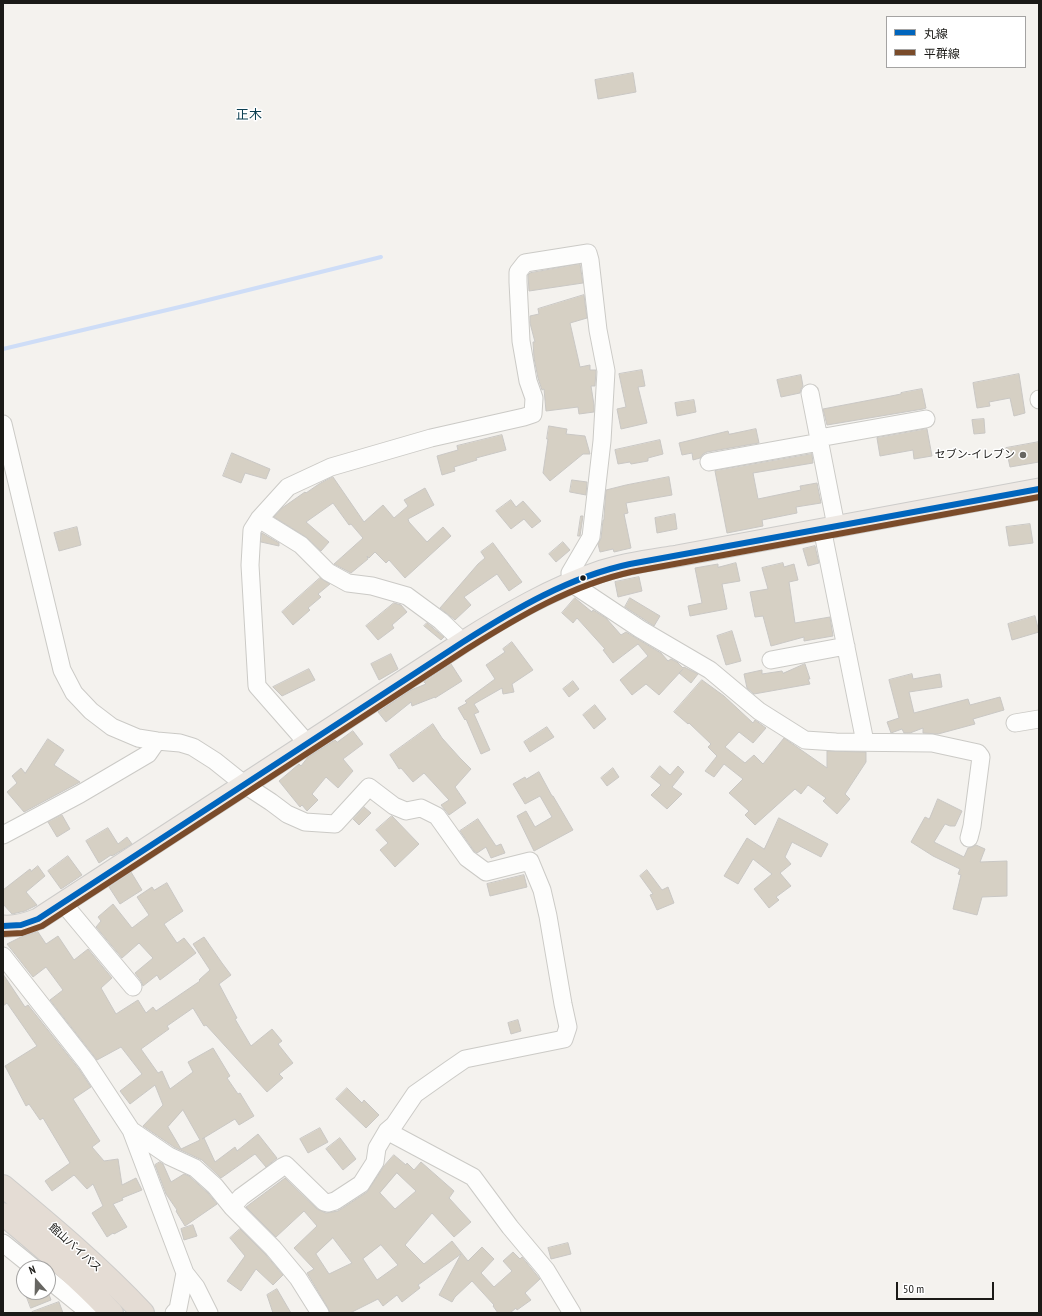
<!DOCTYPE html>
<meta charset="utf-8">
<style>
body{margin:0}
#map{position:relative;width:1042px;height:1316px;overflow:hidden;background:#f4f2ee;font-family:"PT Sans Narrow","Noto Sans JP",sans-serif}
canvas{display:block}
.frame{position:absolute;inset:0;border:4px solid #1b1a17;pointer-events:none}
.legend{position:absolute;left:886px;top:16px;width:140px;height:52px;box-sizing:border-box;background:#fff;border:1px solid #a4a3a2;margin:0;padding:5px 7px;list-style:none;font-size:12px;color:#1b1a17}
.legend li{display:flex;align-items:center;gap:8px;height:20px}
.legend b{width:20px;border:1px solid #a4a3a2}
.north{position:absolute;left:16px;top:1260px;width:40px;height:40px;box-sizing:border-box;background:#fff;border:1px solid #a4a3a2;border-radius:50%;rotate:340deg;font-size:11px;font-weight:700;line-height:16px;text-align:center;color:#1b1a17}
.north::after{content:'';display:block;margin:auto;width:14px;height:18px;background:#676662;clip-path:polygon(50% 0,100% 100%,50% 72%,0 100%)}
.scale{position:absolute;left:896px;top:1282px;width:98px;height:18px;box-sizing:border-box;border:2px solid #1b1a17;border-top:0;padding-left:5px;font-size:12px;line-height:14px;white-space:nowrap;color:#1b1a17;-webkit-text-stroke:3px #fff;paint-order:stroke}
</style>
<div id="map">
<canvas width="1042" height="1316"></canvas>
<div class="frame"></div>
<ul class="legend">
<li><b style="height:5px;background:#0065bd"></b>丸線</li>
<li><b style="height:5px;background:#7a4b2a"></b>平群線</li>
</ul>
<div class="north">N</div>
<div class="scale">50 m</div>
</div>
<script>
const ctx = document.querySelector('canvas').getContext('2d');
ctx.lineJoin = 'round';
function stroke(path, color, width, dash) {
  ctx.strokeStyle = color;
  ctx.lineWidth = width;
  ctx.lineCap = dash ? 'butt' : 'round';
  ctx.setLineDash(dash || []);
  ctx.stroke(path);
}
function paint(path, color) {
  ctx.fillStyle = color;
  ctx.fill(path, 'evenodd');
}
function write(font, color, halo, rows, align = 'center') {
  ctx.font = font + ' "PT Sans Narrow","Noto Sans JP",sans-serif';
  ctx.lineWidth = 3;
  ctx.setLineDash([]);
  ctx.textBaseline = 'middle';
  ctx.strokeStyle = halo;
  ctx.fillStyle = color;
  for (const [text, x, y, turn = 0] of rows) {
    ctx.save();
    ctx.translate(x, y);
    ctx.rotate((+turn || 0) * Math.PI / 180);
    ctx.textAlign = isNaN(turn) ? turn : align;
    if (halo) ctx.strokeText(text, 0, 0);
    ctx.fillText(text, 0, 0);
    ctx.restore();
  }
}
const stream = new Path2D(`
 M3,349l185,-44 193,-48`);
const building = new Path2D(`
 M633,73l3,19 -38,7 -3,-19z
 M580,264l3,19 -54,8 -1,-16 2,-2z
 M584,295l3,23 -17,5 10,44 10,-2v5h6l-1,16h-4l3,19v7l-15,2 -1,-7 -32,4 -2,-22 -2,1 -4,-12 -4,-20 -1,-16h2l-5,-19v-7l9,-2 -1,-5z
 M642,370l3,16 -7,1 9,36 -26,6 -4,-20 9,-2 -7,-33z
 M1019,374l6,39 -11,3 -4,-18 -21,4 1,4 -13,2 -4,-25z
 M801,375l2,11 -2,3 -1,4 -19,4 -4,-17z
 M922,389l4,19 -3,1 -96,16 -4,-16 63,-12 15,-3v-1z
 M694,400l2,12 -19,4 -2,-13z
 M984,419l1,14 -11,1 -2,-14z
 M549,426l18,3 -1,5 19,2 5,18h-7l-33,27 -7,-8 5,-34h-1z
 M756,429l3,14 -52,9 -4,2 -3,4 -7,2 -1,-7 -10,2 -3,-12 49,-12 1,3z
 M927,429l5,27 -18,3 -1,-9 -33,6 -3,-18z
 M502,435l4,15 -30,8 1,2 -23,7 1,4 -13,4 -5,-19 21,-6 -1,-4z
 M660,440l3,14 -15,4v3l-17,3 -1,-2 -12,2 -3,-14z
 M1039,442v20l-29,5 -4,-19z
 M232,453l38,16 -4,10 -21,-6 -4,10 -18,-7z
 M812,454l1,9 -60,10 5,26 43,-9 -1,-4 17,-3 4,20 -25,4 1,6 -35,7 1,6 -36,7 -12,-62z
 M333,477l31,45 19,-17 11,13 14,-12 -4,-6 21,-12 9,17 -26,14 1,3 18,20 16,-15 8,9 -46,42 -16,-18 -3,3 -11,-11 -6,6 -2,-2 1,3 -17,14 -17,-9 29,-26 -12,-14 -2,1 -16,-22 -27,19 23,20 -8,9 -15,-14 -32,-20 8,-9 23,-16 1,1 13,-9z
 M669,477l3,18 -46,8 2,10 -4,1 7,34 -17,4 -1,-3 -13,3 -2,-8 3,-6 2,-18h1v-4l2,-26 20,-5z
 M572,480l15,2 -1,13 -16,-3z
 M511,500l5,7 7,-6 18,20 -9,7 -8,-9 -13,10 -15,-18z
 M675,514l2,15 -20,4 -2,-15z
 M581,516h2l-3,20h-2z
 M1030,524l3,19 -24,3 -3,-19z
 M77,527l4,18 -22,6 -5,-18z
 M262,533l17,10v3l-18,-4z
 M563,542l7,8 -14,12 -7,-8z
 M493,543l29,39 -13,9 -12,-17 -33,23 7,8 -16,15 -15,-12 38,-44 7,-6 -4,-6z
 M815,546l4,17 -11,3 -5,-17z
 M736,563l4,18 -18,3 5,25 -37,7 -2,-10 14,-3 -7,-35 23,-4v3z
 M783,563l1,4 10,-3 4,16 -9,2 6,41 35,-6 3,19 -29,5v-4l-33,9 -8,-30 -8,1 -5,-25 18,-3 -6,-21z
 M639,577l3,14 -24,6 -3,-15z
 M320,578l10,6 -12,10 3,3 -13,11 2,2 -17,15 -11,-13z
 M575,598l17,14 1,-2 13,8 15,17 5,-3 35,21 7,8 3,-2 6,3 6,6 1,-1 14,7 -7,9 -12,-10 4,-4 -24,26 -13,-11 -14,11 -12,-15 28,-24 -10,-12 -25,19 -10,-13 2,-1 -28,-31 -4,5 -11,-10z
 M630,598l30,18 -6,10 -29,-19z
 M394,603l7,2 6,7 -15,13 2,3 -16,12 -12,-14z
 M1035,616l4,16 -27,8 -4,-16z
 M427,623l17,14 -3,3 -17,-14z
 M732,631l9,30 -15,4 -9,-29z
 M512,642l21,28 -21,14 2,8 -11,2 -1,-6 -28,16 5,8 -5,2 16,36 -9,4 -15,-35 -1,1 -7,-12 9,-5 -2,-2 30,-22 -9,-14 19,-13 -2,-3z
 M391,654l7,15 -19,11 -8,-16z
 M451,664l11,17 -27,17v-1l-23,9 -1,-4 -25,20 -8,-10 33,-22 15,-6 -2,-2z
 M805,664l5,15h-2l2,5 -56,10 -7,-6 -3,-14 18,-4v4l20,-3 1,2z
 M309,669l6,11 -33,16 -9,-9z
 M912,674l1,5 27,-5 2,13 -33,5 5,21 54,-14 2,6 30,-8 4,13 -31,9 2,5 -37,10 -15,-1v-5l-13,5h-6l-2,-4 -11,4 -4,-11 12,-4 -10,-38z
 M702,680l22,16 29,27 2,-3 11,8 -13,15 -14,-11 -14,15 20,16 9,-8 9,9 21,-26 43,30v-17l39,1v10l-21,32 5,5 -13,15 -14,-13 3,-3 -18,-13 -7,9 -6,-5 -40,36 -10,-10 4,-4 -20,-18 14,-14 -19,-15 -10,13 -9,-6 12,-15 -9,-9 3,-3 -22,-21 -1,1 -14,-12z
 M573,681l6,8 -10,8 -6,-8z
 M595,705l11,14 -12,10 -11,-14z
 M433,724l9,14 18,20 11,11 -16,18 11,16 -17,12 -8,-10 8,-5 -25,-27 -11,9 -12,-14 -2,1 -9,-14z
 M547,727l7,10 -24,15 -6,-10z
 M353,731l10,13 -20,15 10,12 -15,17 -12,-11 -14,17 6,6 -11,11 -5,-6 -2,2 -21,-26 20,-17 2,2 7,-9 27,-17 2,2z
 M48,739l16,11 -10,15 26,17 -56,30 -17,-20 10,-9 -5,-7 9,-8 4,5z
 M660,766l10,9 8,-9 6,6 -12,15 10,7 -15,15 -16,-14 10,-10 -10,-8z
 M613,768l6,9 -12,9 -6,-8z
 M539,772l13,24h1l20,34 -39,21 -17,-35 9,-5 9,16 17,-10 -12,-21 -15,8 -12,-20 12,-7 1,2z
 M938,799l24,12 -7,15h-5l-5,-2 -11,18 30,15 4,-9 4,-1 4,-2 9,4 -5,13 27,-1v35l-25,1 -5,18 -24,-6 8,-34 -3,-1 2,-5 -27,-13 -22,-14 14,-25 4,2z
 M364,807l7,6 -12,12 -6,-6z
 M62,815l8,14 -13,8 -9,-15z
 M392,816l27,28 -24,23 -15,-17 8,-7 -12,-13z
 M779,818l49,26 -7,13 -29,-15 -7,15 6,7 -11,9 11,13 -15,11 3,3 -10,8 -15,-19 18,-15 -19,-15 -15,25 -14,-8 23,-38 17,11z
 M478,819l18,27 5,-2 4,9 -14,5 -5,-11 -9,6 -3,-2 -14,-20z
 M108,828l10,16 9,-7 5,7 -20,12 -1,-1 -12,8 -13,-22z
 M68,856l14,19 -21,14 -13,-18z
 M38,866l7,10 -19,16 11,13 -12,6 -13,3 -9,-10v-14l27,-21 1,2z
 M647,870l15,20 6,-3 6,16 -17,7 -7,-15 3,-1 -13,-18z
 M131,872l11,18 -22,14 -11,-17z
 M524,875l3,12 -37,9 -3,-12z
 M167,883l16,28 -19,13 13,19 7,-5 12,15 -36,27 -3,-5 -14,11 -2,-5 -6,-8 18,-15 -14,-15 -17,15 -26,-31 5,-6 -3,-4 15,-13 19,24 17,-13 -12,-18 15,-10 2,3z
 M38,932l8,12 12,-8 16,24 14,-11 24,29 -11,10 15,26 22,-14 8,13 7,-6 3,4 44,-30 -1,-1 11,-10 -17,-26 11,-7 18,26 9,12 -12,9 18,34 -2,1 16,27 21,-17 10,12 -4,3 15,19 -14,11 4,4 -16,14 -61,-67 -2,1 -11,-18 -26,18 2,3 -28,20 17,24 4,-2 8,18 23,-17 -5,-10 25,-14 17,28 -3,2 11,16 2,-1 14,23 -15,9 -4,-6 -33,20 2,-1 11,24 20,-15 2,4 21,-17 19,24 -11,9 -11,-13 -34,24 -19,-18 -28,-13 -31,-21 20,-21 -8,-20 -25,19 -10,-13 22,-17 -21,-27 -24,13 -47,-60 13,-10 -17,-23 -13,10 -26,-33 14,-7zM183,1110l17,30 -19,9 -13,-22z
 M3,974l22,33 3,-2 51,64 12,18 -18,12 27,42 -8,6 12,14 14,-2 4,26 14,-7 6,12 -20,8 1,2 -10,4 14,23 -13,7 -1,-1 -6,4 -15,-24 11,-7 -10,-22 -6,5 -13,-14 -22,16 -7,-10 25,-18 -27,-45 -3,2 -11,-16 -3,2 -21,-40 32,-20 -30,-43 -4,3z
 M518,1020l3,11 -10,3 -3,-11z
 M347,1088l15,15 2,-3 15,15 -13,13 -30,-29z
 M320,1128l8,14 -20,11 -8,-14z
 M340,1138l16,21 -13,11 -17,-21z
 M394,1155l12,10 1,-2 7,7 7,-8 33,29 -5,7 22,24 -17,15 -22,-24 -27,32 19,19 28,-23 16,20 14,-14 12,12 -13,14 13,14 18,-16 -9,-10 10,-9 7,7 2,-2 18,22 -15,14 6,7 -14,10 -1,-2 -6,5h-12l-5,-7 1,-1 -22,-24 -17,16 -3,5 -13,-7 22,-41 -43,31 2,3 -18,14 -5,-7 -14,11 -5,-7 -28,14h-20l-2,-5 -21,-35 7,-4 -20,-21 23,-22 -13,-15 -28,26 -30,-30 39,-29 32,31 9,4 12,-2 29,-19 17,-26zM397,1173l19,18 -21,18 -15,-16zM333,1238l19,25 -23,11 -13,-20zM381,1245l17,20 -21,15 -14,-21z
 M160,1162l3,2 8,18 13,-8 5,2 19,17 9,11 -32,22 -9,-15 1,-1 -11,-16 -11,-29z
 M193,1225l4,11 -13,4 -3,-11z
 M240,1229l26,26 17,20 -10,10 -17,-16 -15,22 -14,-10 18,-25 -15,-18z
 M568,1243l3,11 -20,5 -3,-11z
 M277,1289l14,24h-18l-6,-18z
 M25,1292h23l3,8 -20,8z
 M59,1302l4,11h-31v-1z`);
const minor = new Path2D(`
 M810,393l26,133
 M1039,399v1
 M3,424l59,246 12,23 17,18 21,16 26,11 19,3 23,2 13,4 22,14 30,24 26,17 16,12 18,8 30,2 34,-37 25,19 12,5 15,-3 16,8 30,42 19,14 44,-11 12,29 6,26 15,88 5,23 -4,12 -99,20 -16,11 -34,24 -21,31 -7,6 -10,17 -2,14 -14,22 -26,17 -7,2 -4,-1 -38,-37 -4,2 -41,30 -9,10
 M819,438l107,-19
 M709,462l111,-20
 M259,519l42,26 27,27 20,11 24,3 35,10 34,25 22,21
 M822,528l43,214
 M771,660l75,-14
 M1015,723l24,-4
 M307,743l-50,-57 -7,-121 2,-35 7,-11 29,-32 43,-20 100,-29 93,-21 9,-3 1,-16 -6,-17 -7,-40 -3,-59v-10l7,-9 63,-10 2,7 8,70 8,41 -4,70 -11,96 -21,36 1,10 69,46 70,41 49,41 46,29 31,2 96,1 46,10 3,4 -9,69 -3,12
 M3,835l77,-41 68,-40 9,-13
 M63,903l70,84
 M3,956l84,107 44,67 54,143 -7,36 -4,4
 M131,1130l38,26 26,12 20,18 17,21 41,41 25,30 22,35
 M387,1131l86,46 37,50 36,43 26,43
 M3,1243l31,25
 M185,1273l11,14 13,26
 M48,1279l42,34`);
const major = new Path2D(`
 M3,926c13,1 23,-2 35,-7l425,-277c44,-28 89,-54 139,-71 24,-8 50,-11 75,-15l362,-67`);
const highway = new Path2D(`
 M3,1186c48,40 97,81 140,127
 M3,1214c37,31 75,63 109,99`);
const bus1 = new Path2D(`
 M3,926l18,-1 17,-6 425,-277c52,-33 106,-65 167,-78l409,-75`);
const bus2 = new Path2D(`
 M3,934l19,-1 20,-7 425,-277c51,-32 105,-64 164,-77l408,-75`);
const markers = [
 [1023,455,4,"#676662"],
 [583,578,3.5,"#1b1a17"]
];
const poiNames = [
 ["セブン-イレブン",1015,455]
];
const streetNames = [
 ["館山バイパス",75,1248,42]
];
const quarterNames = [
 ["正木",249,115]
];
stroke(stream, '#ceddf7', 4);
paint(building, '#d6d0c4');
stroke(building, '#c9c7c4', 1);
stroke(minor, '#cbcac6', 19);
stroke(major, '#cdccca', 23);
stroke(highway, '#cdccca', 24);
stroke(minor, '#fdfdfc', 17);
stroke(major, '#eee9e4', 21);
stroke(highway, '#e4dcd4', 22);
stroke(bus1, '#0065bd', 6);
stroke(bus2, '#7a4b2a', 6);
for (const [x, y, r, color] of markers) {
  const dot = new Path2D();
  dot.arc(x, y, r, 0, 2 * Math.PI);
  ctx.fillStyle = color;
  ctx.fill(dot);
  stroke(dot, '#fff', 1.5);
}
write('11px', '#1b1a17', '#fff', poiNames, 'right');
write('11px', '#1b1a17', '#fff', streetNames);
write('13px', '#0d4052', '#fff', quarterNames);
</script>
